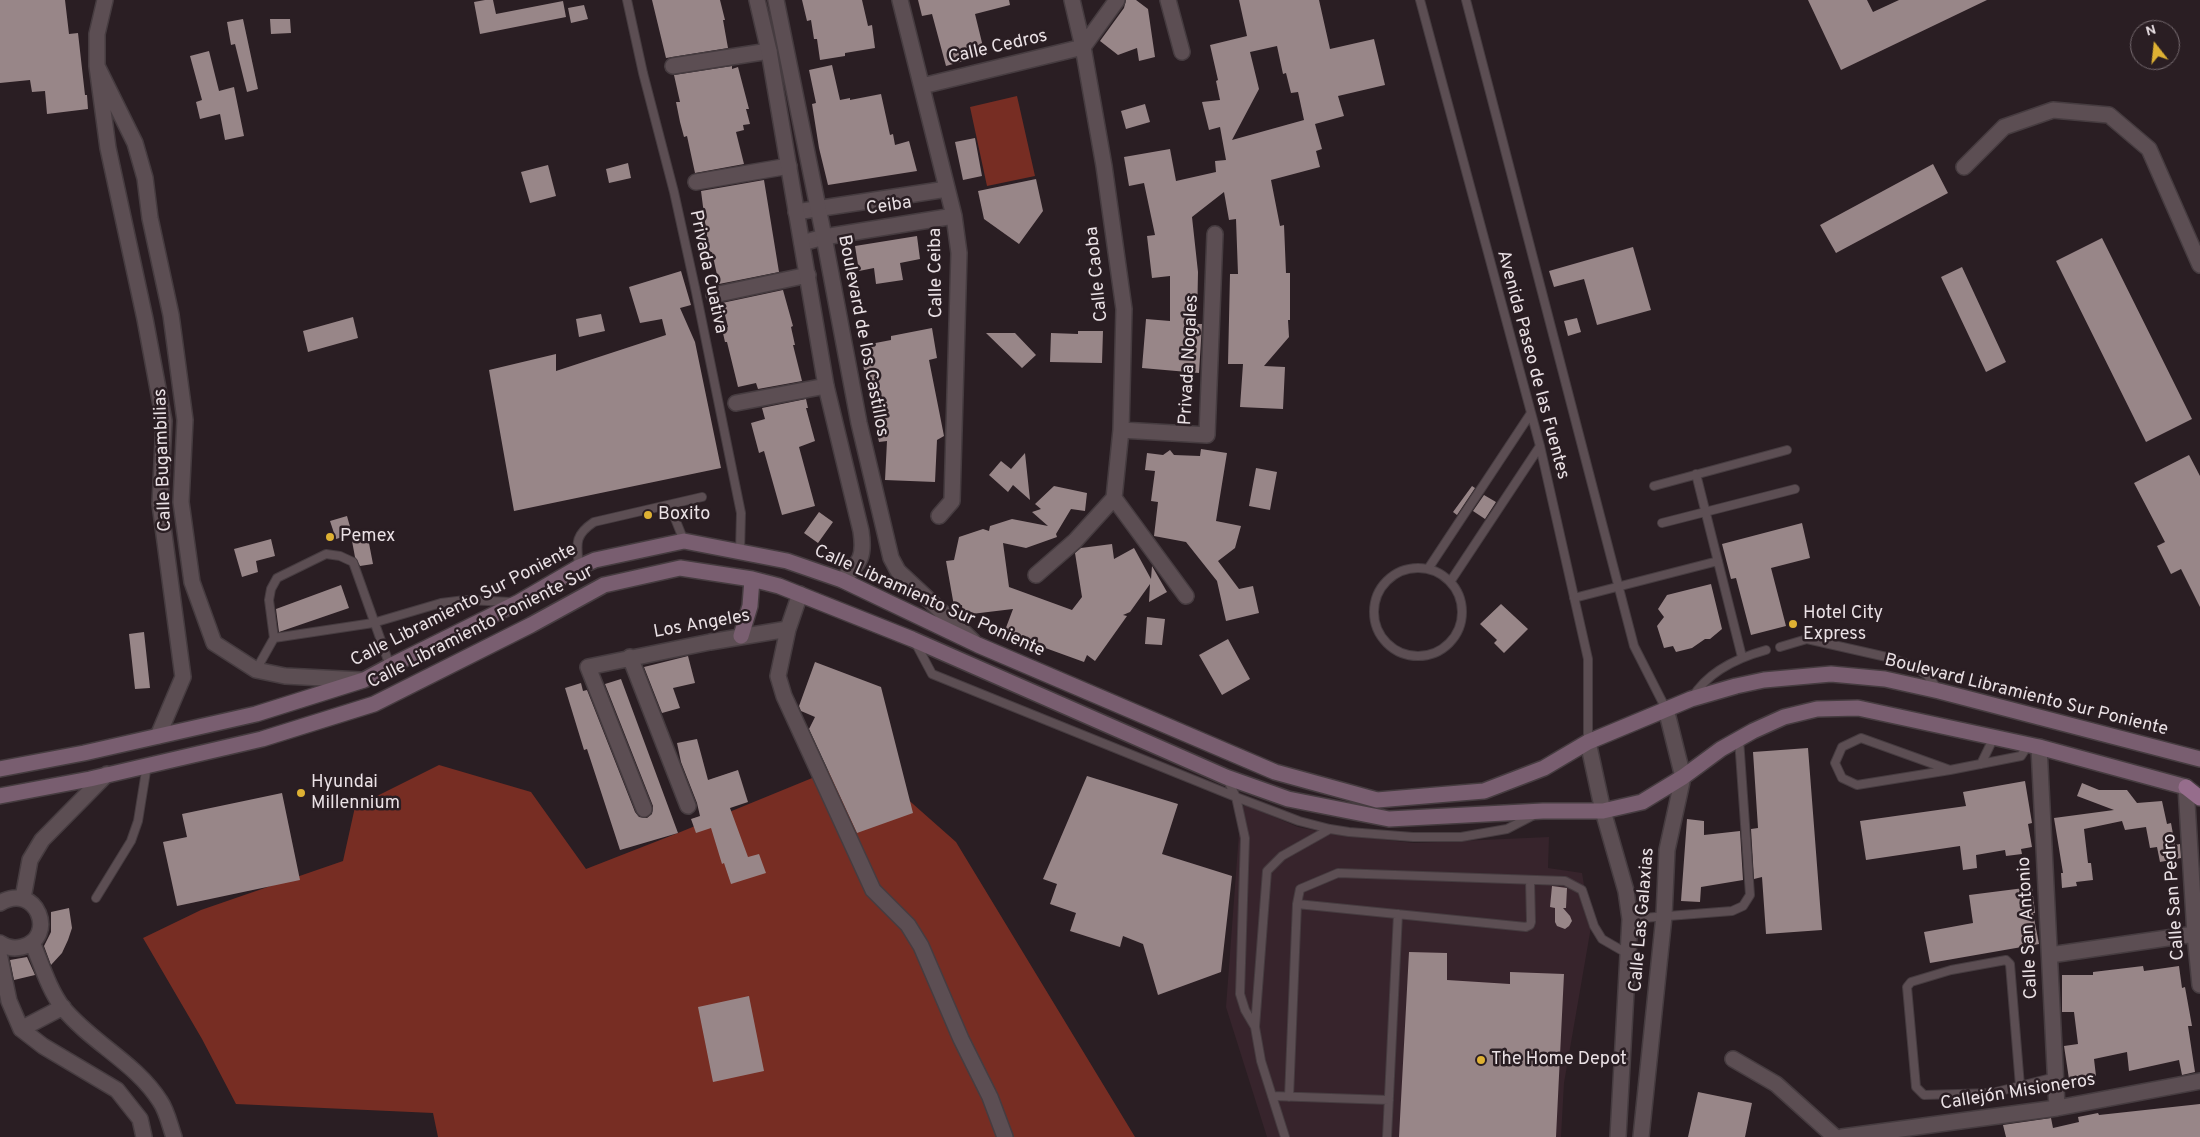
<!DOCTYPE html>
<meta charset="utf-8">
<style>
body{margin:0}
#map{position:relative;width:2200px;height:1137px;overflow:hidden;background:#2a1e23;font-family:Overpass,sans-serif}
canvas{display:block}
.north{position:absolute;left:2130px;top:20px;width:50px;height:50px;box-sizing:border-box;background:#2a1e23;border:1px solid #776c71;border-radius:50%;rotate:344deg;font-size:14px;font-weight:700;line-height:20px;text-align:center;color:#eae1e5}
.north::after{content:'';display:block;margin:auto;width:18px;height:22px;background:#deb133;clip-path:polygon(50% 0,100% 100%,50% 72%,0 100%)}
</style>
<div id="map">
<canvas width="2200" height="1137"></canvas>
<div class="north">N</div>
</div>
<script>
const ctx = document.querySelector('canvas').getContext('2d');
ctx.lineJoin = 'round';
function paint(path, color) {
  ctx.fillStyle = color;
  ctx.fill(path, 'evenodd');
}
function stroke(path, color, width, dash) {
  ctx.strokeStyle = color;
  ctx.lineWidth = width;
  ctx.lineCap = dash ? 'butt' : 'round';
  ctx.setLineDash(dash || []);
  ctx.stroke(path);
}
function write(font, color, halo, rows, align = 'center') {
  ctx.font = font + ' Overpass,sans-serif';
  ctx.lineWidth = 5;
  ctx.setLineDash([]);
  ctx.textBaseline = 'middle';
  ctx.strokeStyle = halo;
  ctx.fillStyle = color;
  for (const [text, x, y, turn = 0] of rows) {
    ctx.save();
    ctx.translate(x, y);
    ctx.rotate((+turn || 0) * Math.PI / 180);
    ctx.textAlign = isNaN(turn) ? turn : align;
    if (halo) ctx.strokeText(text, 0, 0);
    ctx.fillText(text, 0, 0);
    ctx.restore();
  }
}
const built = new Path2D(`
 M1241,806h7l50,21 34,7 82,9 135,-6 -1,31 34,5 9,54 -27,156 -3,54h-294l-41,-130z`);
const green = new Path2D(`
 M1017,96l18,80 -48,10 -17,-79z
 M861,758l95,84 179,295h-697l-5,-24 -197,-9 -34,-65 -59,-101 58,-28 142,-49 12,-54 84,-42 92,27 55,77 92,-36z`);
const building = new Path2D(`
 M0,0h65l4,34 9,-1 7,62h2l1,14 -41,5 -2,-23 -13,1 -2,-12 -30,3z
 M485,0h8l3,14 67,-13 3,16 -86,17 -6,-32z
 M652,0h68l5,20h-2l5,28 -62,10z
 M802,0h60l6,26 4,-1 3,23 -30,5v3l-25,4 -3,-21h-3l-3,-19 -4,1z
 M918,0h91l1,5 -35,9 10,41 -39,11 -14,-52 -10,2z
 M1126,0h10l12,9 7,48 -16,4 -2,-13 -19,7 -18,-14 24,-33z
 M1239,0h80l11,49 44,-10 11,46 -47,11 6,20 -29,8 7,25 -6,2 4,16 -49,13 9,46 4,-1 2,48h4v47h-2l1,17 -25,29 21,1 -2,42 -43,-2 3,-43h-15l2,-90h8l-2,-55 -7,1 -5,-28 -32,25 6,55 -1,52h5l-3,49 -57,-5 4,-49 24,2v-45l-18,2 -5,-42 8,-1 -11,-52 -15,3 -5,-29 46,-8 6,32 40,-9 -1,-11 11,-1 -6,-33 -11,3 -7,-28 18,-2 -4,-19 2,-1 -8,-35 37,-9zM1277,46l6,28 3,-1 5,20 7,-1 6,28 -72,20 27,-51 -9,-37z
 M1808,0h59l6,12 26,-12h88l-146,70z
 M584,5l4,14 -17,4 -3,-15z
 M243,19l15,70 -11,3 -12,-48 -4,1 -4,-23z
 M270,19h20l1,14 -20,1z
 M209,51l10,40 15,-4 10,49 -19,4 -5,-26 -20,5 -4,-17 6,-2 -12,-44z
 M832,65l8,35 10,-2v2l31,-6 9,41 3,-1 2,11 14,-4 8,30 -89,14 -9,-37 -7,-44 4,-1 -7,-33z
 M732,66v3l6,-2 11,42h-3l4,15 -7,1 1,5 -8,2 8,32 -49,9 -8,-37 -3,1 -4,-15 -4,-20h4l-6,-27z
 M1145,104l5,18 -24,7 -5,-18z
 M975,138l7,38 -19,4 -8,-38z
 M628,163l3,15 -22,5 -3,-14z
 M1933,164l15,29 -112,60 -16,-28z
 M548,165l8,31 -26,7 -9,-31z
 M1036,179l7,32 -24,33 -35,-25 -6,-28z
 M764,180l15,92 -60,12 -7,-32 -3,1 -8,-62z
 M917,236l3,23 -20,4 3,17 -27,4 -2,-16 -15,3 -4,-25z
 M2102,238l90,181 -46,23 -90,-181z
 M1633,247l18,63 -54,15 -13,-46 -30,8 -5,-16z
 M1962,267l44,95 -20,10 -45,-95z
 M681,271l10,34 -11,3 15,34 26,126 -207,43 -25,-141 67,-16v17l110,-36 -4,-16 -22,4 -11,-36z
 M783,290l10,36 -2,1 4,18h-2l9,36 -44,8 -2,-6 -18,4 -11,-45h-2l-3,-13 6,-2 -6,-24z
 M601,314l4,17 -26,6 -3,-18z
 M353,317l5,21 -50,14 -5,-21z
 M1577,318l4,14 -13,4 -4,-15z
 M932,328l5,30 -8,2 15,76 -7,4 -2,42 -50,-2 2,-39 -8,1 -6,-26 4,-1 -11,-45h-2l-4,-24 31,-6v-4z
 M1078,331h25l-1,32 -52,-1 1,-29 27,1z
 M986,333h29l21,22 -14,13z
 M806,399l2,9h-2l9,33 -16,6 16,59 -33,9 -18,-64 -5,2 -8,-30 14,-4 -3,-11z
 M1201,449l26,4 -11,68 25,5 -6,22 -17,13 21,28 14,-3 6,27 -33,8 -9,-40 -31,-39 -32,-6 4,-34 -7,-1 4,-30 -10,-1 2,-17 16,2 7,-5 4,5 26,1z
 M1025,453l5,47 -17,-15 -5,7 -19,-17 12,-14 10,8z
 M2189,455l11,21v131l-19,-38 -10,5 -14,-28 8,-4 -31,-59z
 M1256,468l21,4 -7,38 -21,-4z
 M1054,486l33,7 -2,18 -14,-2 -15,25 1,3 -31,11 -23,-5 6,44 63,23 10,-13 -7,-44 6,-5 31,-4 2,15 20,-11 17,31 1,-13 15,26 -18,10 1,-18 -20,28 -7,3 4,1 -32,45 -8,-6 -3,7 -80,-29 9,-24 -50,6 -1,-10 -8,1 -8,-45 8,-1 5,-23 24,-8 6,2 1,-5 22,-7 36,7 -16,-14 9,-3 -6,-5z
 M1472,486l3,2 -18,27 -4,-3z
 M1484,495l12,7 -11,17 -12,-8z
 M819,512l14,10 -15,21 -14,-10z
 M347,516l5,18 -16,5 -6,-18z
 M1802,523l8,35 -39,10 15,58 -35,9 -15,-57 -5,1 -9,-35z
 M368,538l5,26 -13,2 -5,-9 -3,-16z
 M271,539l4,17 -19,5 2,11 -16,5 -8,-28z
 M1711,584l11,45 -12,10h-5l-13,9 -16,4 -3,-6 -9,2 -7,-22 7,-9 -6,-8 9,-14z
 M341,585l8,23 -70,24 -3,-23z
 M1501,604l27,25 -24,24 -10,-10 3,-3 -17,-16z
 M1147,617l18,2 -3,26 -17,-1z
 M144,632l6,56 -15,1 -6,-55z
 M1228,639l22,40 -28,16 -23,-40z
 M688,656l7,27 -22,5 7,20 -18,5 -18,-46z
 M815,662l66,25 32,126 -56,20 -48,-104 6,-12 -14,-6 -2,-5z
 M621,679l57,154 -58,17 -33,-101 -3,1 -19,-62 16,-5 2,8 4,-1 48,122 4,5 8,1 5,-4 1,-8 -48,-122z
 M697,739l11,41 30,-10 10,32 -18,6 18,49 11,-3 7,19 -35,11 -7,-21 -2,1 -11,-36 -15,5 -5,-14 9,-3 -3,-13 -16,-41 -4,-19z
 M1808,748l14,182 -56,4 -4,-57 -8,2 -3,-50 7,-1 -5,-76z
 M1087,776l91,28 -16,50 70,22 -11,96 -63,23 -15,-51 -20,-8 -3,11 -50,-16 6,-18 -26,-9 7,-20 -14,-5z
 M2025,781l7,42 -4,1 4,23 -11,2 1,5 -16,2 -1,-6 -29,5 1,13 -14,2 -3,-24 -94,14 -6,-39 106,-15 -3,-14z
 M2082,783l17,7h28l10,13 25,-2 5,23 4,-1 4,22 5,-1 1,14 -21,4 -3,-15 -7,1 -4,-21 -21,3 -3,-9 -38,8 4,34h3l2,17 -17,2 1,4 -15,2 -1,-15h2l-9,-55 60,-8 -37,-14z
 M282,793l18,87 -123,26 -14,-64 24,-5 -5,-23z
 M1687,819l17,2v14l36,-4 3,49 -42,7 -1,15 -19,-1z
 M1552,886l15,2 -1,20h-3l7,8 2,5 -3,5 -4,3 -8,-3 -2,-4v-14l-5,-1z
 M2032,887l3,26h-2l6,31 -109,19 -6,-31 49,-9 -4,-28z
 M69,908l3,20 -4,12 -6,13 -11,12 -7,-19 7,-14v-20z
 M1409,952l38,1v27l63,4v-12l54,2 -8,163h-157z
 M27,957l8,18 -21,5 -4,-20z
 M2143,966l1,5 35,-5 3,22 3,-1 7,39h-4l7,46 -13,3 -3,-15 -50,11 -2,-19 -33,7 2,17 -27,3 -5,-33 14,-2 -4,-32h-12v-37h31v-3z
 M749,996l15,75 -51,11 -15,-75z
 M1698,1092l54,11 -7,34h-57z
 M2200,1104v33h-194l-3,-12 48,-7 2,10 26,-6 -1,-5 20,-4 1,2z`);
const service = new Path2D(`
 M627,0l16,73 31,119 22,100 45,221 -1,39
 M1420,0l120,446 48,213v83
 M1466,0l168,646 32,63
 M1696,474l46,183
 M1654,486l133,-36
 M670,506l14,35
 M1662,523l133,-34
 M579,567c-2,-22 -6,-31 15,-45l108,-25
 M1374 612a44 44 0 1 1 88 0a44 44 0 1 1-88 0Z
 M1428,569l103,-156
 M1450,582l90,-136
 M1574,598l144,-37
 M274,638l99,-15 68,-20 24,-3 47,2
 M915,642l17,32 304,123 9,41 -5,156 5,16 10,17
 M1780,647l27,-8 84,19 22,8 14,9 11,14
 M256,670l18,-32 -5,-38 2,-11 6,-11 49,-24 14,2 13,6 37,104
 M1692,698c16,-27 45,-40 74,-48
 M1981,764l13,-27
 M1950,770l-89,-32 -19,9 -7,16 7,15 15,7 93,-15 71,-14 7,-11
 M1227,779l9,18 63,24 31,8 19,3 64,5h48l46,-8 27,-14
 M96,898l35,-57 7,-20 9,-56
 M1297,904l229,23 4,-2 1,-3 -1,-42
 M1630,919l102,-8 11,-5 7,-11 -11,-156
 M2020,1086l-28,7 -68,2 -8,-8 -9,-100 4,-5 40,-12 55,-10 4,4 10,122 35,-9
 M1272,1096l117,4
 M1289,1097l8,-193 3,-15 38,-16 227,8 17,9 12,36 8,13 26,15
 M1285,1137l-24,-76 -6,-34 12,-156 15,-15 48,-27
 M1387,1137l11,-223`);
const minor = new Path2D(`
 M105,0l-8,34v32l11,82 37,171 19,102 -4,83 23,173 -25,59
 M900,0l54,216 5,37 -7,248 -13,15
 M1168,0l14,52
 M97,66l38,77 10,35 5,40 21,97 14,105 -4,82 11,80 22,61 42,27 29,6 76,4
 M673,66l96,-15
 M922,86l161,-39 34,-47
 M1964,167l40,-40 49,-17 56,5 40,34 51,116
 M696,182l93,-16
 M796,212l151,-23
 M802,243l22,-6 130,-21
 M714,295l94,-20
 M736,403l90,-17
 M1121,430l86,5 8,-201
 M1114,498l72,98
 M1036,575l39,-34 39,-43 7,-68 3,-121 -20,-143 -21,-119 -11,-47
 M800,594l-12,35 -10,47 6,20 89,194 35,35 13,21 40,93 29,58 15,40
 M630,657l58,149
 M1588,742l15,69 23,80 4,28 -12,218
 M2039,747l18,361
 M2186,787l9,147 5,51
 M644,809l-56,-142 122,-25 78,-13
 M23,898l7,-38 12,-20 65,-66
 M0,903c37,-22 58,35 22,44 -8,2 -15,1 -22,-4
 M32,942c9,21 17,48 31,66 29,35 73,55 97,93 7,10 10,25 14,36
 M2050,955l145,-21
 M0,958l9,43 12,28 22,17 74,44 23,29 4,18
 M21,1029l42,-22
 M1733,1059l43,25 59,53
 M1641,1137l23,-221 3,-66 16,-73 -17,-68
 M1842,1137l215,-29 143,-27`);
const tertiary = new Path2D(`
 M757,0l12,51 57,335 35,145c4,27 -1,31 -19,49
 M776,0l48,237 35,186 32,135 7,13 75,70`);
const secondary = new Path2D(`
 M741,636l9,-30 2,-27
 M0,769l84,-16 172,-39 108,-34 26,-14 129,-64 60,-35 16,-7 89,-19 103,20 55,19 136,65 297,127 102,28 107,-9 60,-23 44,-26 103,-43 45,-13 28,-6 67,-6 54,5 54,12 261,68
 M0,796l90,-17 172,-40 112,-35 157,-79 73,-40 76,-17 72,11 27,7 133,53 314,138 62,22 101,20 154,-8h60l39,-9 41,-25 38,-28 32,-18 31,-14 33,-8 41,-1 181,39 147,40`);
const primary = new Path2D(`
 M2186,787l14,11`);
const markers = [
 [648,515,5,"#deb133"],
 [330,537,5,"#deb133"],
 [1793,624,5,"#deb133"],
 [301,793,5,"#deb133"],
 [1481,1060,5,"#deb133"]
];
const streetNames = [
 ["Calle Cedros",998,48,-13],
 ["Ceiba",889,207,-9],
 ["Privada Cuativa",707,272,78],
 ["Calle Ceiba",937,273,-91],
 ["Calle Caoba",1098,274,-96],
 ["Boulevard de los Castillos",862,336,79],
 ["Privada Nogales",1190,360,-87],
 ["Avenida Paseo de las Fuentes",1532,365,75],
 ["Calle Bugambilias",164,460,-92],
 ["Calle Libramiento Sur Poniente",929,602,24],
 ["Calle Libramiento Sur Poniente",464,606,-27],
 ["Los Angeles",702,625,-10],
 ["Calle Libramiento Poniente Sur",481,628,-27],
 ["Boulevard Libramiento Sur Poniente",2026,696,14],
 ["Calle San Pedro",2175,897,-94],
 ["Calle Las Galaxias",1643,920,-85],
 ["Calle San Antonio",2029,928,-93],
 ["Callejón Misioneros",2018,1093,-9]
];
const poiNames = [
 ["Boxito",658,515],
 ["Pemex",340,537],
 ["Hotel City",1803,614],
 ["Express",1803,635],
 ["Hyundai",311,783],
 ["Millennium",311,804],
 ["The Home Depot",1491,1060]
];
paint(built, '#37242c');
paint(green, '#772d23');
paint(building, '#988688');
stroke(service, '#463c40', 10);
stroke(minor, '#463c40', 18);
stroke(tertiary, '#463c40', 18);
stroke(secondary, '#463c40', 18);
stroke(primary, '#463c40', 18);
stroke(service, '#5c4e53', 8);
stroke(minor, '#5c4e53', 15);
stroke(tertiary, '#5c4e53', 15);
stroke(secondary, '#795e70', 15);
stroke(primary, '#966d8c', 15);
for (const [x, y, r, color] of markers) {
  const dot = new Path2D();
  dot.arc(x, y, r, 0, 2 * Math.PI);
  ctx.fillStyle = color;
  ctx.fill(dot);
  stroke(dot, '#2a1e23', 2);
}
write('18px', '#eae1e5', '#2a1e23', streetNames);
write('18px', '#eae1e5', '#2a1e23', poiNames, 'left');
</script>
